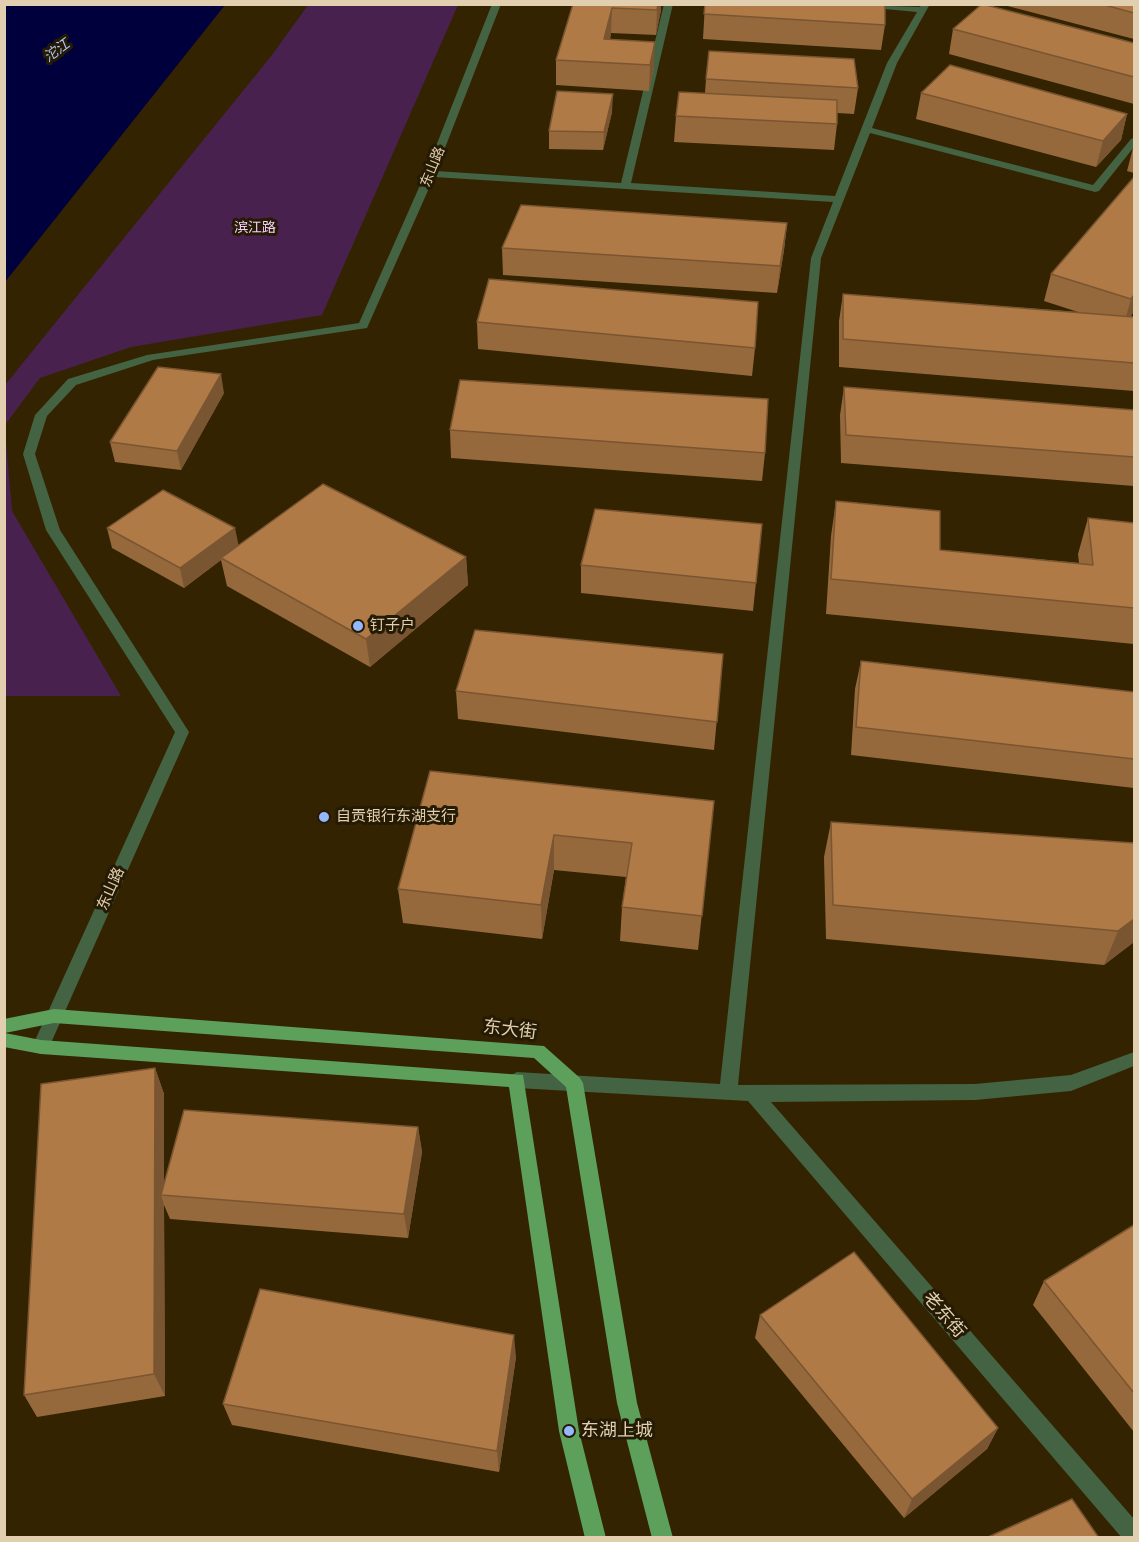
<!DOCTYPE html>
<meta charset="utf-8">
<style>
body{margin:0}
#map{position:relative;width:1139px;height:1542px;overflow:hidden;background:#332300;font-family:Manrope,sans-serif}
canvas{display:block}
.frame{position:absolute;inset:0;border:6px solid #e1cfaf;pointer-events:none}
</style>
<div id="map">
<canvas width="1139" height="1542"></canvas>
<div class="frame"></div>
</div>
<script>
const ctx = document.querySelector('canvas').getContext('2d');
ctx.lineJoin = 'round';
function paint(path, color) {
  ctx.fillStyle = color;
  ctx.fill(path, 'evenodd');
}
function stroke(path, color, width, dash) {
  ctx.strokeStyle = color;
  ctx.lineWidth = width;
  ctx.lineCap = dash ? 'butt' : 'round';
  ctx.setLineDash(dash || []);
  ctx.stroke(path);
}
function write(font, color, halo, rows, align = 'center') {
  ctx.font = font + ' Manrope,"Noto Sans SC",sans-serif';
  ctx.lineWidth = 6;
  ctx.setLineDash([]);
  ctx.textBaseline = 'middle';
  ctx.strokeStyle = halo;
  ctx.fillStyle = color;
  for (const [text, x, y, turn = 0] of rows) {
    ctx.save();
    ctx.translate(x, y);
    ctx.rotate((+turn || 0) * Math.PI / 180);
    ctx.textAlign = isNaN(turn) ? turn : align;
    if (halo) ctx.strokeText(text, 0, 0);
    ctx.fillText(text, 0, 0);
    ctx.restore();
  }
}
const green = new Path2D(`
 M308,5h150l-136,310 -191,32 -91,31 -35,47v-40l267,-330z
 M5,430l7,81 109,185h-116z`);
const water = new Path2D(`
 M5,4l220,1 -220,277 -1,-277z`);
const minor = new Path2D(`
 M492,4h9l-65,167 185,12 43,-179h9l-42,179 204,13 52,-133 30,-51 -87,-8 90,3 1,-3h9l-33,59 -25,65 221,57 38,-46 3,-1v9l-35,44 -4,1 -225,-59 -49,125 -83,827 237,-1 96,-9 63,-23v14l-63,25 -96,9 -204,2 363,417v19h-12l-374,-437 -231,-13 -6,-3 -3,-5 3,-5 6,-3 203,12 91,-826 22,-56 -399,-25 -67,151 -214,32 -77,25 -29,31 -12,38 25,76 129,202 -142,320 -6,2 -6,-2 -3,-5 143,-315 -129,-202 -23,-76 12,-39 33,-36 79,-24 212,-32 66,-149z`);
const major = new Path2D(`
 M54,1009l490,37 36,32 3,5 54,320 36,135h-21l-35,-135 -51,-316 -32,-29 -480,-35 -49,10 36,7 482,35 56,356 27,107h-21l-26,-107 -50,-344 -468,-33 -37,-7v-28z`);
const wall = new Path2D(`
 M573,4h88v6l-5,25 -45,-2 -1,7 44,27 -5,24 -93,-6v-25z
 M705,4l180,21 -4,25 -178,-11z
 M1000,4h134v35z
 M953,29l181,14v61l-185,-50z
 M706,79l152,9 -4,26 -17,-1v11l-3,26 -160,-8 2,-26 29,-23z
 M921,93l206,21 -6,26 -25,27 -180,-48z
 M612,112l-9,38 -54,-1v-18z
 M1134,144v29l-7,-2z
 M1134,177l-3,139 3,1v74l-295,-24v-46l4,-27 235,18 -34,-11 7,-27z
 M787,223l-3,27 -7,43 -274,-18 -1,-27z
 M477,322l278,26 -3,28 -274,-27z
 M844,387l290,23v76l-293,-23 -1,-48z
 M224,393l-43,77 -66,-8 -5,-20z
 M450,430l315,23 -3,28 -311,-23z
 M836,501l104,49 139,13 -1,-9 10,-36 46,5v121l-308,-30 5,-78z
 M762,524l-9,87 -172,-18v-28z
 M107,528l131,17 228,12 2,28 -98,82 -143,-81 -6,-26 -37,28 -72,-40z
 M723,654l-9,96 -256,-31 -2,-28z
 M861,661l273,31v96l-283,-33 4,-66z
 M430,771l284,30 -16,149 -78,-9 2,-34 4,-30 -72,-7 -12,69 -139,-16 -5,-34z
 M831,822l303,21v99l-30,23 -278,-26 -2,-82z
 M155,1068l9,26v88l254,-55 4,25 -14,86 -238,-19 -6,-14 1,191 -128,21 -13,-22z
 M1134,1225v207l-101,-127 11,-24z
 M760,1315l238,113 -11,21 -83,69 -149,-180z
 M516,1357l-17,115 -267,-47 -9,-21z`);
const shadedWall = new Path2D(`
 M658,4h3v6l-5,25 1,-25z
 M612,8l-1,25 -8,31 1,-25z
 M655,42l-1,25 -5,24 1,-26z
 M613,94l-1,18 -9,38 1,-18z
 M1127,114l-6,26 -25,27 7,-26z
 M787,223l-3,27 -7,43 3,-27z
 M1134,295v17l-11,15 8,-28z
 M221,374l3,19 -43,77 -4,-19z
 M235,528l4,19 -18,11v2l-37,28 -4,-20z
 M466,557l2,28 -98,82 -4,-28z
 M554,835v35l-12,69 -1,-34z
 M1134,919v23l-30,23 14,-34z
 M155,1068l9,26v101h-3l3,10 1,191 -11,-22z
 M418,1127l4,25 -14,86 -4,-24z
 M514,1335l2,22 -17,115 -2,-21z
 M998,1428l-11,21 -83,69 8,-19z`);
const building = new Path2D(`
 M573,4h85l-1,6 -45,-2 -8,31 51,3 -5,23 -94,-5z
 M705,4h180v21l-181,-11z
 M982,4l152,39v34l-181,-48z
 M1101,4h33v9z
 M709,51l145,8 4,29 -152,-9z
 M950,65l177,49 -24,27 -182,-48z
 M557,91l56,3 -9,38 -55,-1z
 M679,92l158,8v24l-161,-8z
 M1134,177v118l-3,4 -80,-25z
 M521,205l266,18 -7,43 -278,-18z
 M489,279l269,23 -3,46 -278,-26z
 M843,294l291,23v46l-291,-24z
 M158,367l63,7 -44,77 -67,-9z
 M460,380l308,19 -3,54 -315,-23z
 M844,387l290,23v47l-288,-22z
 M323,484l143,73 -100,82 -145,-81z
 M163,490l72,38 -55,40 -73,-40z
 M836,501l104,10v39l153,15 -5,-47 46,5v85l-303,-29z
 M595,509l167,15 -6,59 -175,-18z
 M475,630l248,24 -6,68 -261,-31z
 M861,661l273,31v67l-278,-32z
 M430,771l284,30 -12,115 -80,-9 10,-64 -78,-8 -13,70 -143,-16z
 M831,822l303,21v76l-16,12 -285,-26z
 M155,1068l-1,306 -130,21 17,-311z
 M184,1110l234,17 -14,87 -243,-19z
 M1134,1225v168l-90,-112z
 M854,1252l144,176 -86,71 -152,-184z
 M260,1289l254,46 -17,116 -274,-47z
 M1072,1499l27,39h-113z`);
const markers = [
 [358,626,6,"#94b7fd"],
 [324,817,6,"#94b7fd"],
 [569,1431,6,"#94b7fd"]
];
const farWaternames = [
 ["沱江",57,51,-36]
];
const farStreetnames = [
 ["东山路",433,167,-68]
];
const farParknames = [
 ["滨江路",255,228]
];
const poiNames = [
 ["钉子户",370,626],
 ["自贡银行东湖支行",336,817]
];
const streetNames = [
 ["东山路",111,889,-66]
];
const nearStreetnames = [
 ["东大街",510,1030,7],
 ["老东街",944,1315,49]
];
const nearPoinames = [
 ["东湖上城",581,1431]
];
paint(green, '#49214e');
paint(water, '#00003c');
paint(minor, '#436342');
paint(major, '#5ca05b');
paint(wall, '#96693c');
paint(shadedWall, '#7a5531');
paint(building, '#af7a46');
stroke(building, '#7a5531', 1.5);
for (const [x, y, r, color] of markers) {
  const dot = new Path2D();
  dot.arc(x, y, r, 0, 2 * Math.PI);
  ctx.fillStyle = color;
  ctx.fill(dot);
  stroke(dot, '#251b05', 2);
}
write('italic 14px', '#b1c8f6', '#251b05', farWaternames);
write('14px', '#e1cfaf', '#251b05', farStreetnames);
write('14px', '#f4cdf7', '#251b05', farParknames);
write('15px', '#e1cfaf', '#251b05', poiNames, 'left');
write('15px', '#e1cfaf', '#251b05', streetNames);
write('18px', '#e1cfaf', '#251b05', nearStreetnames);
write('18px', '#e1cfaf', '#251b05', nearPoinames, 'left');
</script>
